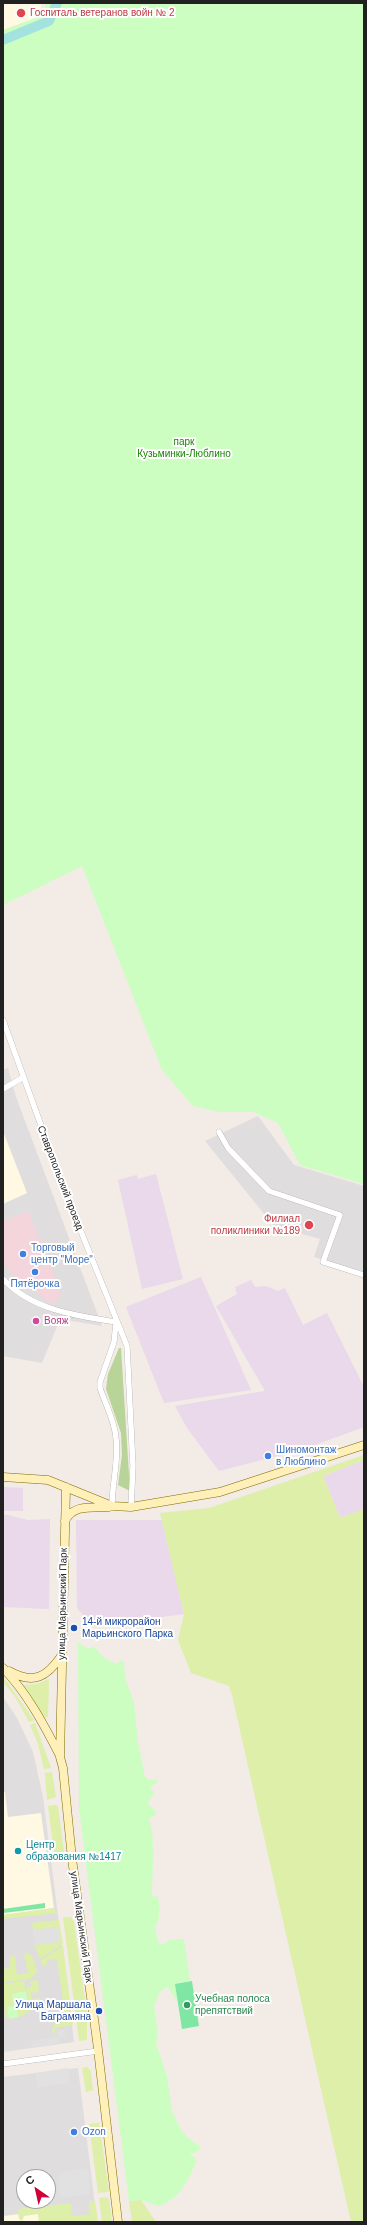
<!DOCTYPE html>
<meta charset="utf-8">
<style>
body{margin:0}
#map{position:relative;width:367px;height:2225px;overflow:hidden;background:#f2ebe6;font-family:Helvetica,sans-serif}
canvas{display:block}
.frame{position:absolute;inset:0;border:4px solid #212121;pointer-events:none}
.north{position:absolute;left:16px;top:2169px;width:40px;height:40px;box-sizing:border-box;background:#fff;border:1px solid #a6a6a6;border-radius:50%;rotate:326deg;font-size:11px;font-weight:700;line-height:16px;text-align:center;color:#212121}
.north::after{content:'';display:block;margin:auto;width:14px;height:18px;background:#d10036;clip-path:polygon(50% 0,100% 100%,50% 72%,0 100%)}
</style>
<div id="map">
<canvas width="367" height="2225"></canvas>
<div class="frame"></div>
<div class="north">С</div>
</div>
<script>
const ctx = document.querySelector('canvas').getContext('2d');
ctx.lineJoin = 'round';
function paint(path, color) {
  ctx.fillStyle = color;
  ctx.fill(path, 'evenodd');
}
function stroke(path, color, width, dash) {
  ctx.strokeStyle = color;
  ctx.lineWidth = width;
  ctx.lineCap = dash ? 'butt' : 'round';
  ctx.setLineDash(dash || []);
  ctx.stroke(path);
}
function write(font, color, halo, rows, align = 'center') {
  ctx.font = font + ' Helvetica,sans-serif';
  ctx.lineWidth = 4;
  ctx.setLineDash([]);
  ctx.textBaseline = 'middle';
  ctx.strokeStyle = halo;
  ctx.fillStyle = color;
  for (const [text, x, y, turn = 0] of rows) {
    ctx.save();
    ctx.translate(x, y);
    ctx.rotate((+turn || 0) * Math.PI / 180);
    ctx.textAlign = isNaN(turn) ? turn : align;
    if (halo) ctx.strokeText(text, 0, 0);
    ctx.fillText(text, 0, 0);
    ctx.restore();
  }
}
const residential = new Path2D(`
 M8,1068l8,29 86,229 -42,-7 -18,44 -39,-7v-286z
 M258,1116l36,49 70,21v86l-50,-15 6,-18 -46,-13 -69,-85z
 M3,1697l14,21 16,34 10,45 31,245 -71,10z
 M78,2068l19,154h-94v-145zM24,2177h24v24h-24z`);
const commercial = new Path2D(`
 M28,1211l29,70 3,14 -5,9 -8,-3 -38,-30 -6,-11v-39z`);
const industrial = new Path2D(`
 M156,1174l27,105 -41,10 -24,-109 19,-5 1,4z
 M201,1277l50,113 -87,13 -38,-96z
 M251,1280l4,7 11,-1 12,5 7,-3 18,37 24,-12 37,74v40l-60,22 -85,22 -32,-43 -12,-22 90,-15 -49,-85 21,-12 -2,-7z
 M364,1460v49l-24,9 -17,-42z
 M3,1487l20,1v23h-20z
 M3,1514l25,6 22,-1 -1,90 -46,-2z
 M76,1520h86l22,94 -91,12 -16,-18z`);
const education = new Path2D(`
 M3,3h38v5l-5,10 -33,12z
 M3,1131l24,62 -24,11z
 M3,1792h2l3,25 33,-4 13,95 -51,7z
 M45,2211l11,11h-53v-6z`);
const grass = new Path2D(`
 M364,1455v5l-41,16 17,42 24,-9v713h-13l-119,-527 -3,-9 -38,-13 -13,-33 6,-26 -24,-101 49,-5z
 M5,1679l29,41 -5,2 -13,-24 -13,-16z
 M49,1679l-1,38 -3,1 -22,-33 14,-1z
 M35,1723l16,45 -7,1 -6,-25 -8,-19z
 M52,1772l4,25 -9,3 -2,-27z
 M55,1805l3,1 7,53 -10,1 -7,-54z
 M54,1908l3,5 -54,6v-4z
 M63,1917h8l3,5 13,93v25l-8,1z
 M59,1920l4,24 -23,15 -6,-14 25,-3 -1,-15 -25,3 -1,-7z
 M63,1946l10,79 -18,3v5l-2,1 -1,-6 2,-1v-3l7,-1 -1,-6 3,-1 1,-6 -7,-51 -10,1v4l-5,2 -1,-6z
 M24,1954h6l4,6 3,12 -6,7 -28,4v-14l7,-1 -1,-10 6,-3 2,20 11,-2z
 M38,1980l1,12 -8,1v6l9,-1 1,3 -13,2 -2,-15 5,-1 -1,-6z
 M24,1981l2,11 -12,14 -7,1 2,10 -4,1 -2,-34z
 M43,2002l-2,4 -11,3 -7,7 -6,1 -1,-11z
 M87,2067l4,4 2,19 -7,2 -4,-24z
 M99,2123l10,68 -2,1 -9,1 -9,-69z
 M106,2197l3,2 3,23h-10l-3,-24z
 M141,2200l15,22h-7l-2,-2 -4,2h-11l-3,-21z
 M89,2201h6l3,21h-59l-1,-8 -14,2 -2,5 -3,-2 -1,-10 53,-6 1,13 18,-2z`);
const forest = new Path2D(`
 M119,1348h2l9,143 -12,-6 4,-30 -1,-22 -15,-44 2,-15z`);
const park = new Path2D(`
 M45,3h319v1181l-64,-19 -22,-42 -24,-11h-34l-27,-6 -31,-36 -80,-204 -79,39v-875l33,-12 10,-8z
 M78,1642l10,7c9,-3 8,0 13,6 4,4 11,7 15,9l6,-4 2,2 1,16 9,24 4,40 7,35 4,3h8v3l-7,3 4,8 -6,8 1,4 3,1 4,5 -1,4 -6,2c7,24 3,51 3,77l2,2 3,-2c3,8 4,24 -2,31l3,16 4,3 7,-5 15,-1 6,42 -10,2v18l-4,-1 -8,-13 -3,1 -6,5 -5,14 4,25 -2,11 11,33 5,35 9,19 6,7 12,9 2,3 -6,4h-6l8,7c-10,21 -15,38 -39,46l-17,-6 -12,1 -50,-392z
 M26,1991l2,13 -12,2 2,11 -9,2 -2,-12 7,-1 -2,-12z`);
const pitch = new Path2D(`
 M45,1903v5l-42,5v-4z
 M192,1981l7,45 -17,3 -7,-45z`);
const parking = new Path2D(`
 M58,1927l2,15 -26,3 -1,-15z
 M65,2029l2,9 -8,-1 1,7 -28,4 -1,-7 27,-4v-7z
 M68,2068l2,15 -33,5 -2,-15z
 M88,2168l3,26 -31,4 -2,-21h2v-5z`);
const river = new Path2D(`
 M3,40l46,-19 8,-18`);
const street = new Path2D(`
 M3,1020l61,169 63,157 6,120 -2,41
 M3,1089l19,-11
 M219,1132l9,16 41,43 71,24 -17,47 41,13
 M3,1279c29,31 73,37 113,43
 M112,1506c0,-23 7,-45 4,-68 -1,-16 -11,-35 -16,-50v-6l14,-40 2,-19
 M3,2064l95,-13`);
const secondary = new Path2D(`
 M3,1477l45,3 64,26 19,1 89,-15 144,-47
 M66,1487l-6,270 3,11 9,91 25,182 21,181
 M65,1521c8,-17 27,-13 44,-14
 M3,1668c24,25 40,55 56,86
 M9,1671c25,14 38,6 53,-16`);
const markers = [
 [21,13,5,"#e0444e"],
 [309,1225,5,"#e0444e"],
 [23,1254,4,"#3f7fe0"],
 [35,1272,4,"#3f7fe0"],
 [36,1321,4,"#d1479c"],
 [268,1456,4,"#3f7fe0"],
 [74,1628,4,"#1a4fb4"],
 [18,1851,4,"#0f9aa8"],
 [187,2005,4,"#2e9e5b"],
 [99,2011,4,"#1a4fb4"],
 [74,2132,4,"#3f7fe0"]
];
const healthNames = [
 ["Госпиталь ветеранов войн № 2",30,13],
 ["Филиал",300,1219,"right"],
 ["поликлиники №189",300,1231,"right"]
];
const parkNames = [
 ["парк",184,442],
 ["Кузьминки-Люблино",184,454]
];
const streetNames = [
 ["Ставропольский проезд",60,1178,69],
 ["улица Марьинский Парк",63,1604,-89],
 ["улица Марьинский Парк",81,1927,82]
];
const shopNames = [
 ["Торговый",31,1248],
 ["центр \"Море\"",31,1260],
 ["Пятёрочка",35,1284,"center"],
 ["Шиномонтаж",276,1450],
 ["в Люблино",276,1462],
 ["Ozon",82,2132]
];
const hotelNames = [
 ["Вояж",44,1321]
];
const transitNames = [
 ["14-й микрорайон",82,1622],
 ["Марьинского Парка",82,1634],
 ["Улица Маршала",91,2005,"right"],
 ["Баграмяна",91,2017,"right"]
];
const cultureNames = [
 ["Центр",26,1845],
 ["образования №1417",26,1857]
];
const leisureNames = [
 ["Учебная полоса",195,1999],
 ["препятствий",195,2011]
];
paint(residential, '#dfddde');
paint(commercial, '#f3d5db');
paint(industrial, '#ead8eb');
paint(education, '#fff8e2');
paint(grass, '#ddefa9');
paint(forest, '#b9d498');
paint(park, '#ccfec1');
paint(pitch, '#7fe6a4');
paint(parking, '#e1e1e1');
stroke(river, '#a4e2e0', 10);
stroke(street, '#a2a2a2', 6);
stroke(secondary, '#7f6c00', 9);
stroke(street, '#fff', 5.5);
stroke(secondary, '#fef0b8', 8);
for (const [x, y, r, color] of markers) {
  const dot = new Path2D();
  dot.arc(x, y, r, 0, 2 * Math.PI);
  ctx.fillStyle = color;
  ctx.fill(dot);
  stroke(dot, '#fff', 1.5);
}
write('10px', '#be3a42', '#fff', healthNames, 'left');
write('10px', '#1a8404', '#fff', parkNames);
write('10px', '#212121', '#fff', streetNames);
write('10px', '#366cbe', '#fff', shopNames, 'left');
write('10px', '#b23c85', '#fff', hotelNames, 'left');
write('10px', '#164399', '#fff', transitNames, 'left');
write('10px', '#0d838f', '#fff', cultureNames, 'left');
write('10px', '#27864d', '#fff', leisureNames, 'left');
</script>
